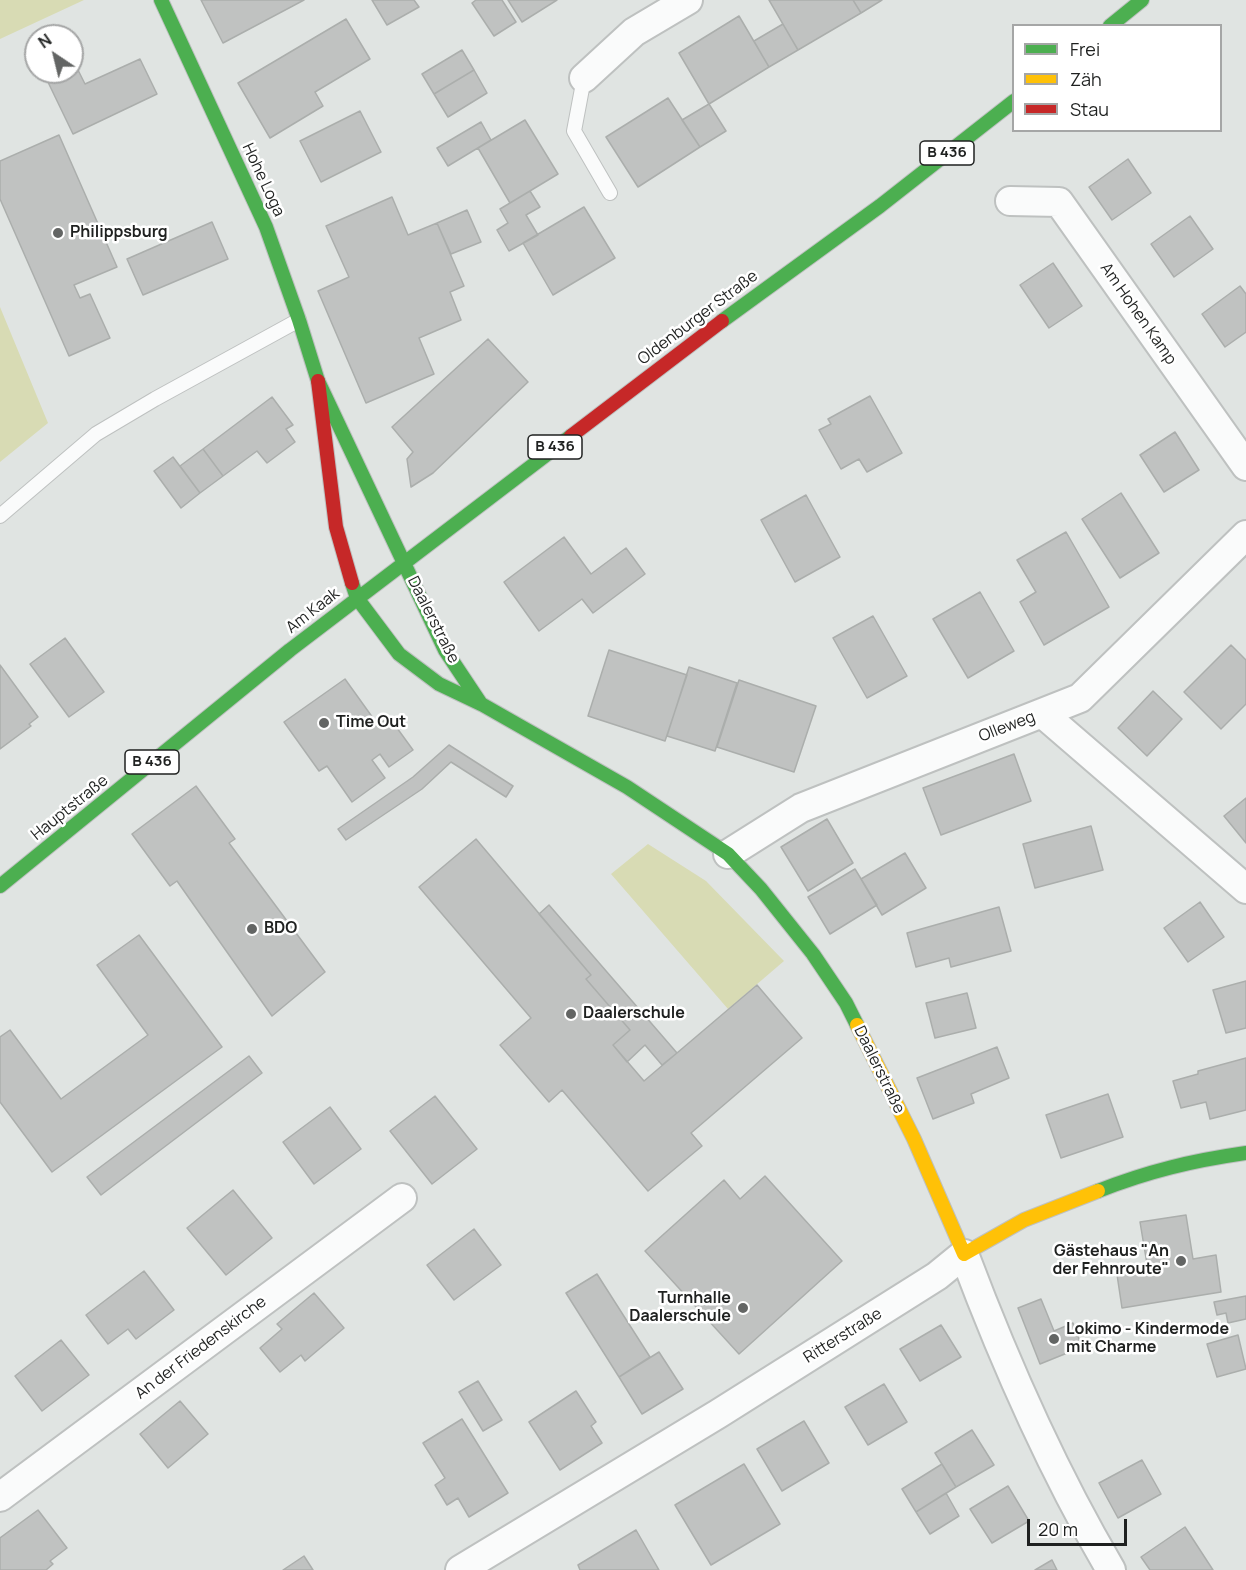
<!DOCTYPE html>
<meta charset="utf-8">
<style>
body{margin:0}
#map{position:relative;width:1246px;height:1570px;overflow:hidden;background:#e0e4e2;font-family:Manrope,sans-serif}
canvas{display:block}
.legend{position:absolute;left:1012px;top:24px;width:210px;height:108px;box-sizing:border-box;background:#fff;border:2px solid #a5a6a6;margin:0;padding:8px 10px;list-style:none;font-size:18px;color:#1f2120}
.legend li{display:flex;align-items:center;gap:12px;height:30px}
.legend b{width:30px;border:2px solid #a5a6a6}
.north{position:absolute;left:24px;top:24px;width:60px;height:60px;box-sizing:border-box;background:#fff;border:2px solid #a5a6a6;border-radius:50%;rotate:325deg;font-size:16px;font-weight:700;line-height:24px;text-align:center;color:#1f2120}
.north::after{content:'';display:block;margin:auto;width:21px;height:27px;background:#636564;clip-path:polygon(50% 0,100% 100%,50% 72%,0 100%)}
.scale{position:absolute;left:1027px;top:1519px;width:100px;height:27px;box-sizing:border-box;border:3px solid #1f2120;border-top:0;padding-left:8px;font-size:18px;line-height:21px;white-space:nowrap;color:#1f2120;-webkit-text-stroke:4px #fff;paint-order:stroke}
</style>
<div id="map">
<canvas width="1246" height="1570"></canvas>
<ul class="legend">
<li><b style="height:8px;background:#4caf50"></b>Frei</li>
<li><b style="height:8px;background:#ffc107"></b>Zäh</li>
<li><b style="height:8px;background:#c62828"></b>Stau</li>
</ul>
<div class="north">N</div>
<div class="scale">20 m</div>
</div>
<script>
const ctx = document.querySelector('canvas').getContext('2d');
ctx.lineJoin = 'round';
function paint(path, color) {
  ctx.fillStyle = color;
  ctx.fill(path, 'evenodd');
}
function stroke(path, color, width, dash) {
  ctx.strokeStyle = color;
  ctx.lineWidth = width;
  ctx.lineCap = dash ? 'butt' : 'round';
  ctx.setLineDash(dash || []);
  ctx.stroke(path);
}
function write(font, color, halo, rows, align = 'center') {
  ctx.font = font + ' Manrope,sans-serif';
  ctx.lineWidth = 5;
  ctx.setLineDash([]);
  ctx.textBaseline = 'middle';
  ctx.strokeStyle = halo;
  ctx.fillStyle = color;
  for (const [text, x, y, turn = 0] of rows) {
    ctx.save();
    ctx.translate(x, y);
    ctx.rotate((+turn || 0) * Math.PI / 180);
    ctx.textAlign = isNaN(turn) ? turn : align;
    if (halo) ctx.strokeText(text, 0, 0);
    ctx.fillText(text, 0, 0);
    ctx.restore();
  }
}
const green = new Path2D(`
 M0,0h84l-84,39z
 M0,307l48,116 -48,39z
 M648,844l58,37 78,80 -56,48 -117,-135z`);
const building = new Path2D(`
 M201,0h103l-81,43z
 M372,0h42l5,7 -32,18z
 M476,0h26l14,22 -22,14 -22,-33z
 M508,0h49l-35,22z
 M769,0h84l8,13 -63,37z
 M853,0h29l-21,13z
 M739,16l30,51 -60,37 -30,-51z
 M346,19l24,40 -55,33 8,14 -53,32 -32,-55z
 M783,24l15,26 -29,17 -15,-26z
 M462,50l12,20 -40,24 -12,-20z
 M140,59l17,35 -84,40 -27,-56 12,-6h14v-7l3,-1 10,20z
 M474,70l13,23 -39,24 -14,-23z
 M668,98l32,49 -62,40 -32,-50z
 M709,104l17,27 -26,16 -18,-27z
 M360,111l21,41 -60,30 -21,-41z
 M525,120l33,54 -48,29 -32,-55z
 M481,122l10,18 -43,26 -11,-18z
 M59,135l58,132 -43,18 6,13 10,-4 20,44 -41,18 -69,-157v-38z
 M1128,159l23,34 -39,27 -23,-33z
 M530,191l10,16 -14,8 12,20 -29,16 -12,-21 11,-7 -8,-14z
 M392,197l16,38 29,-12 27,63 -14,6 11,28 -42,18 15,36 -68,29 -48,-112 31,-14 -23,-51z
 M584,207l31,51 -62,37 -30,-52z
 M467,210l14,32 -30,12 -14,-31z
 M1190,216l23,33 -39,28 -23,-33z
 M212,222l16,37 -85,36 -16,-36z
 M1053,263l29,43 -33,22 -29,-43z
 M1240,286l6,8v38l-21,15 -23,-33z
 M488,339l40,43 -95,91 -22,14 -4,-28 6,-7 -21,-25z
 M870,396l32,57 -35,19 -8,-13 -18,10 -22,-39 12,-6 -3,-5z
 M272,397l21,28 -7,4 9,13 -28,21 -10,-12 -34,25 -20,-27z
 M1175,432l24,38 -35,22 -24,-37z
 M203,449l20,27 -23,17 -20,-27z
 M173,457l27,36 -19,15 -27,-37z
 M1121,493l38,60 -39,25 -38,-59z
 M806,495l34,62 -45,25 -34,-62z
 M1066,532l43,75 -65,38 -24,-43 16,-10 -19,-32z
 M564,537l27,37 35,-26 19,26 -52,39 -11,-14 -43,32 -35,-49z
 M980,592l34,59 -46,27 -35,-59z
 M873,616l34,60 -40,22 -34,-60z
 M65,638l39,54 -35,25 -39,-53z
 M1231,645l15,15v44l-25,25 -37,-37z
 M609,650l78,25 -22,66 -77,-25z
 M0,665l38,52 -9,7 2,2 -31,23z
 M689,667l48,16 -22,68 -48,-15z
 M345,679l33,46 11,-8 24,33 -24,17 -9,-13 -8,6 13,18 -33,24 -25,-36 -8,5 -35,-49z
 M739,680l77,26 -22,66 -77,-25z
 M1153,691l29,28 -35,37 -29,-28z
 M449,745l64,41 -7,11 -55,-35 -29,27 -76,51 -8,-11 75,-52z
 M1014,754l17,47 -90,34 -18,-47z
 M196,786l39,53 -6,4 96,129 -53,44 -95,-135 -7,5 -38,-52z
 M1246,798v45l-22,-27z
 M827,819l26,44 -45,28 -27,-44z
 M1091,826l12,44 -68,18 -12,-44z
 M476,839l115,136 -5,4 44,51 -17,15 31,36 113,-96 45,53 -111,95 11,13 -54,45 -86,-101 -13,12 -49,-57 31,-27 -112,-131z
 M905,853l21,35 -44,27 -21,-36z
 M855,869l22,36 -47,29 -22,-37z
 M1200,902l24,35 -36,25 -24,-34z
 M549,905l128,148 -15,12 -17,-20 -18,17 -14,-17 17,-15 -44,-51 5,-4 -52,-61z
 M999,907l12,44 -60,16 -2,-9 -33,9 -9,-34z
 M139,935l83,112 -170,125 -52,-70v-65l10,-7 51,69 87,-64 -51,-70z
 M1246,981v47l-20,5 -13,-43z
 M967,993l9,35 -41,10 -9,-35z
 M997,1047l12,31 -38,16 3,9 -41,16 -16,-41z
 M249,1056l13,17 -161,122 -14,-18z
 M1246,1058v52l-36,9 -4,-17 -25,6 -8,-27 25,-7v-3z
 M1108,1094l15,43 -62,21 -15,-43z
 M435,1096l42,53 -45,35 -42,-53z
 M330,1107l31,42 -47,35 -31,-42z
 M765,1176l77,85 -103,93 -94,-103 79,-71 16,19z
 M233,1190l39,48 -46,37 -39,-47z
 M1186,1215l7,44 23,-4 5,37 -99,16 -6,-40 31,-4 -7,-42z
 M474,1229l27,36 -47,35 -27,-35z
 M144,1271l30,39 -38,29 -8,-10 -20,15 -22,-29z
 M597,1274l53,83 -31,20 -53,-84z
 M314,1293l30,35 -39,33 -4,-6 -21,17 -20,-24 22,-19 -5,-5z
 M1246,1296v23l-18,4 -2,-10 -9,2 -3,-13z
 M1041,1299l13,32 19,-8 9,24 -42,17 -22,-56z
 M941,1325l20,32 -41,24 -20,-32z
 M1238,1335l8,34 -29,8 -10,-33z
 M61,1340l28,35 -47,36 -27,-35z
 M659,1352l24,37 -41,25 -23,-37z
 M478,1381l24,39 -19,11 -24,-39z
 M884,1384l23,38 -39,23 -23,-38z
 M576,1391l20,31 -5,4 11,17 -42,27 -31,-48z
 M180,1401l28,33 -40,34 -28,-34z
 M462,1419l46,74 -39,24 -11,-19 -11,7 -12,-20 10,-7 -22,-35z
 M804,1421l25,42 -47,28 -25,-42z
 M972,1430l22,35 -38,22 -21,-34z
 M1142,1460l19,34 -43,24 -19,-35z
 M744,1464l36,60 -69,41 -36,-60z
 M942,1464l14,23 -40,25 -14,-23z
 M1008,1486l21,35 -37,22 -22,-34z
 M946,1493l13,23 -29,18 -14,-22z
 M38,1510l29,38 -17,13 3,3 -7,6h-46v-32z
 M1185,1527l28,43h-63l-9,-13z
 M636,1530l23,40h-79l-2,-5z
 M304,1556l9,14h-30z
 M1052,1560l5,10h-22z`);
const lane = new Path2D(`
 M584,78l-10,53 36,62
 M0,516l96,-82 59,-35 144,-79`);
const street = new Path2D(`
 M584,78l50,-46 54,-32
 M1010,201l49,1 187,264
 M1042,713l38,-15 166,-163
 M728,854l73,-46 241,-95 204,176
 M0,1497l402,-299
 M460,1570l258,-156 219,-138 27,-22c41,109 88,216 147,316`);
const fast = new Path2D(`
 M161,0l105,227 33,93 19,61 127,269 36,54
 M1110,26l32,-26
 M722,321l158,-115 134,-105
 M352,583l5,15 42,56 40,30 44,21 144,82 101,67 33,35 52,65 33,49 11,22
 M0,886l290,-236 281,-214
 M1098,1191c51,-20 93,-30 148,-38`);
const slow = new Path2D(`
 M857,1025l57,114 50,115 60,-34 74,-29`);
const jam = new Path2D(`
 M318,381l18,146 16,56
 M571,436l151,-115`);
const markers = [
 [58,233,6,"#636564"],
 [324,723,6,"#636564"],
 [252,929,6,"#636564"],
 [571,1014,6,"#636564"],
 [1181,1261,6,"#636564"],
 [743,1308,6,"#636564"],
 [1054,1339,6,"#636564"]
];
const shields = [
 [947,153,54],
 [555,447,54],
 [152,762,54]
];
const shieldNames = [
 ["B 436",947,153],
 ["B 436",555,447],
 ["B 436",152,762]
];
const streetNames = [
 ["Hohe Loga",263,180,65],
 ["Am Hohen Kamp",1138,314,55],
 ["Oldenburger Straße",698,318,-37],
 ["Am Kaak",313,611,-38],
 ["Daalerstraße",433,620,63],
 ["Olleweg",1007,727,-21],
 ["Hauptstraße",70,808,-39],
 ["Daalerstraße",879,1070,64],
 ["Ritterstraße",843,1336,-32],
 ["An der Friedenskirche",201,1348,-37]
];
const poiNames = [
 ["Philippsburg",70,233],
 ["Time Out",336,723],
 ["BDO",264,929],
 ["Daalerschule",583,1014],
 ["Gästehaus \"An",1169,1252,"right"],
 ["der Fehnroute\"",1169,1270,"right"],
 ["Turnhalle",731,1299,"right"],
 ["Daalerschule",731,1317,"right"],
 ["Lokimo - Kindermode",1066,1330],
 ["mit Charme",1066,1348]
];
paint(green, '#d8dbb4');
paint(building, '#c0c2c1');
stroke(building, '#abaeac', 1.5);
stroke(lane, '#bec1c0', 16);
stroke(street, '#bec1c0', 32);
stroke(fast, '#bec1c0', 16);
stroke(slow, '#bec1c0', 16);
stroke(jam, '#bec1c0', 16);
stroke(lane, '#fafbfb', 14);
stroke(street, '#fafbfb', 28);
stroke(fast, '#4caf50', 14);
stroke(slow, '#ffc107', 14);
stroke(jam, '#c62828', 14);
for (const [x, y, r, color] of markers) {
  const dot = new Path2D();
  dot.arc(x, y, r, 0, 2 * Math.PI);
  ctx.fillStyle = color;
  ctx.fill(dot);
  stroke(dot, '#fff', 2);
}
for (const [x, y, w] of shields) {
  const box = new Path2D();
  box.roundRect(x - w / 2, y - 12, w, 24, 4.5);
  ctx.fillStyle = '#fff';
  ctx.fill(box);
  stroke(box, '#1f2120', 1.5);
}
write('bold 15px', '#1f2120', null, shieldNames);
write('16px', '#1f2120', '#fff', streetNames);
write('bold 16px', '#1f2120', '#fff', poiNames, 'left');
</script>
